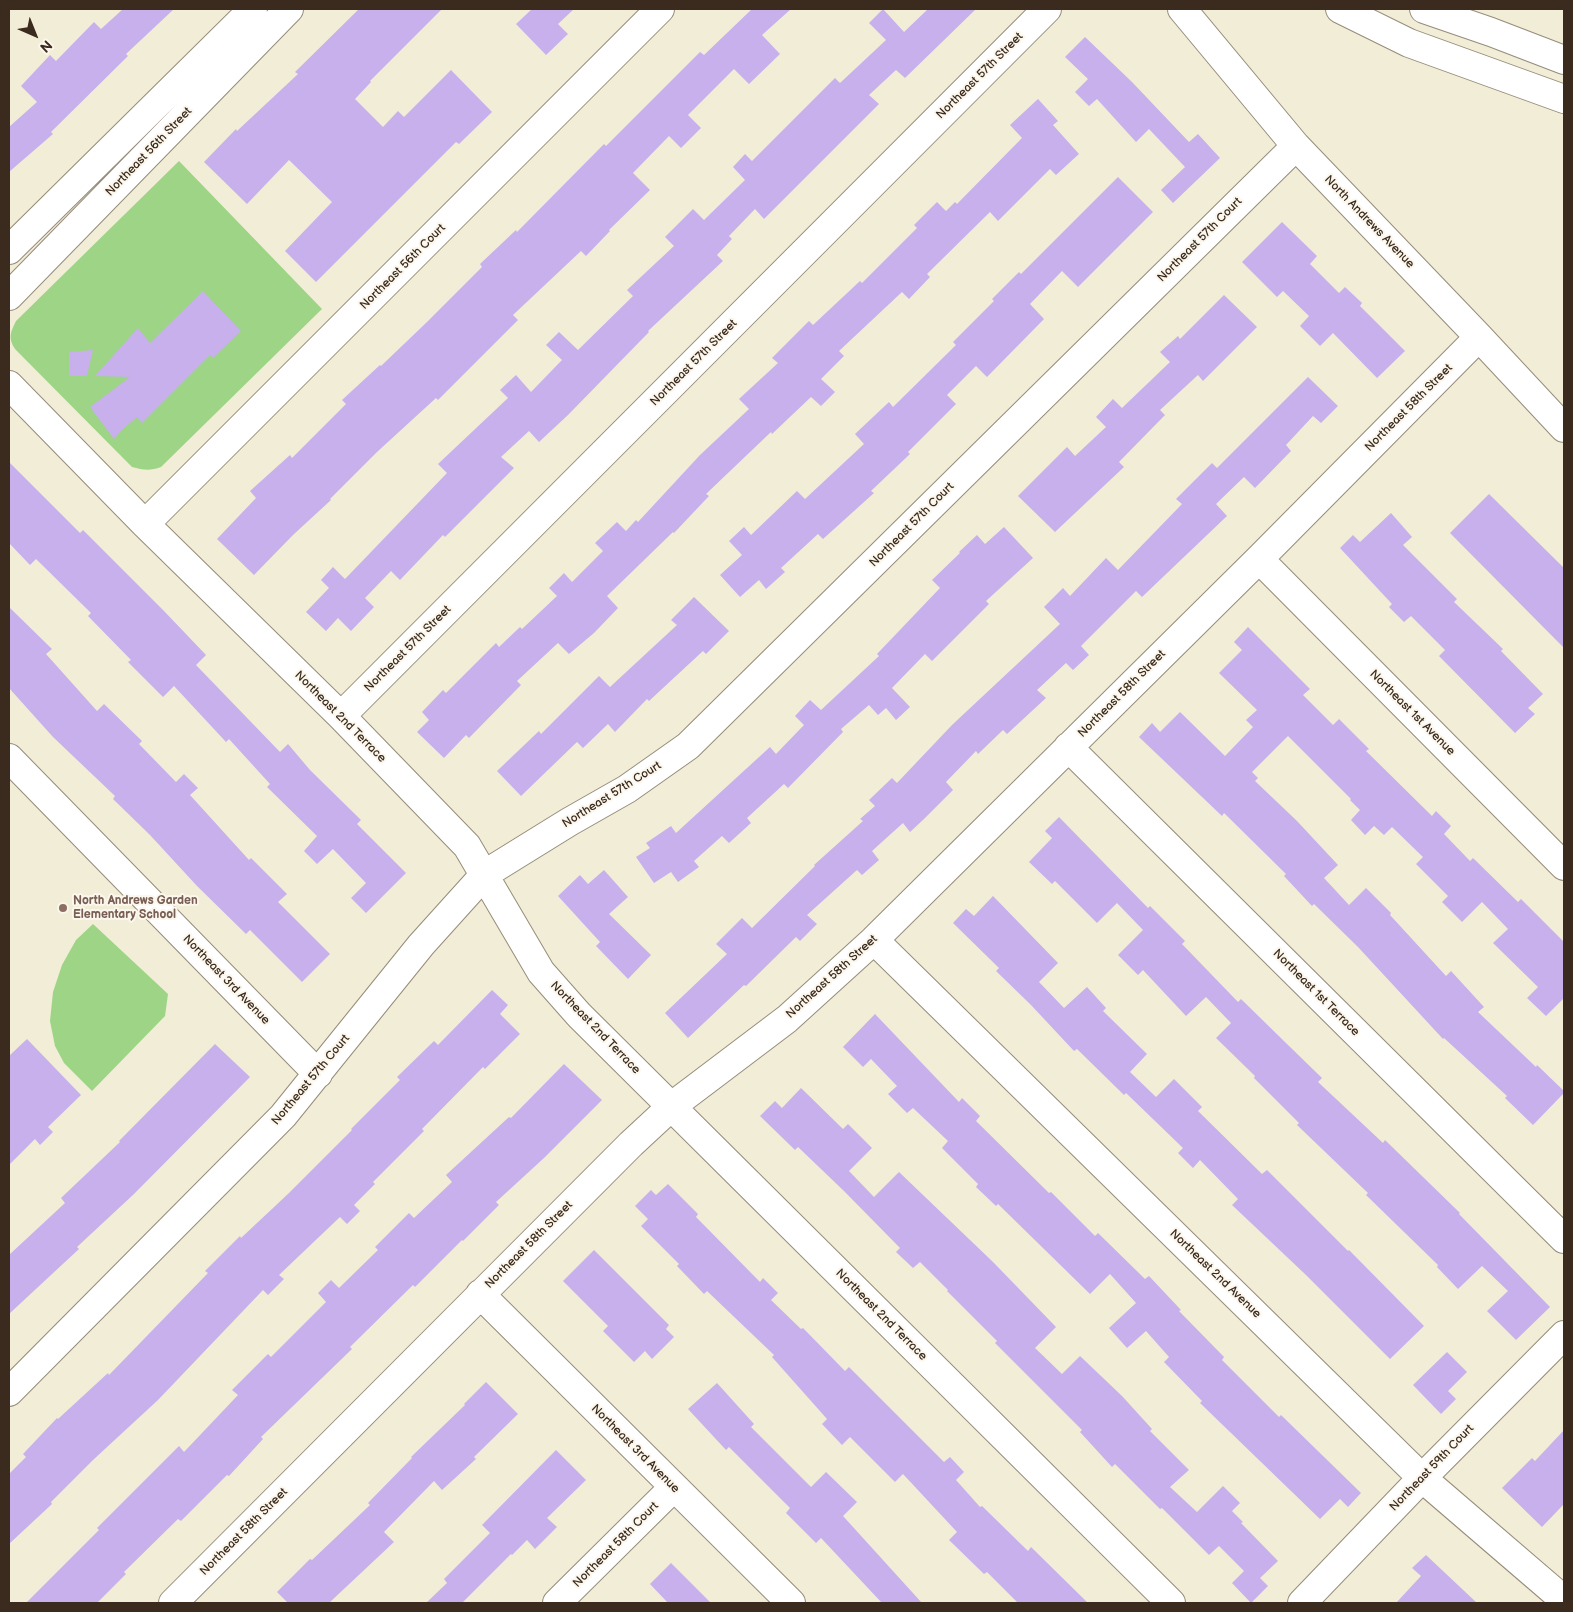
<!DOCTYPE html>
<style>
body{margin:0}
#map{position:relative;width:1573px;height:1612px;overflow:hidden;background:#f2edd7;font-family:"Balsamiq Sans",sans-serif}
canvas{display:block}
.frame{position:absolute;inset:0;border:10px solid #3b2a1e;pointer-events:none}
.north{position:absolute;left:10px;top:10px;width:50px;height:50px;-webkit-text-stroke:4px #fbf7ec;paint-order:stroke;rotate:136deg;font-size:14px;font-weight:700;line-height:20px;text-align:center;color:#3b2a1e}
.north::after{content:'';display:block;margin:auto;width:18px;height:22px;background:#3b2a1e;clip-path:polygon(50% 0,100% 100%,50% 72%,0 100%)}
</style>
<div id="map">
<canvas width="1573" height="1612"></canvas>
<div class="frame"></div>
<div class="north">N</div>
</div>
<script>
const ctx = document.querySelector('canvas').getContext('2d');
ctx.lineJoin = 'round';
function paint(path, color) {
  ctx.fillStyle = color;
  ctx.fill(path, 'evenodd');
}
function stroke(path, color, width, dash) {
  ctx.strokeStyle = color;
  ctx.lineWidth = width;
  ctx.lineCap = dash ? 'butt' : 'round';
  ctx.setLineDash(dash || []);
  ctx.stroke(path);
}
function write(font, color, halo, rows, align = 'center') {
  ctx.font = font + ' "Balsamiq Sans",sans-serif';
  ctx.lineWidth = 4;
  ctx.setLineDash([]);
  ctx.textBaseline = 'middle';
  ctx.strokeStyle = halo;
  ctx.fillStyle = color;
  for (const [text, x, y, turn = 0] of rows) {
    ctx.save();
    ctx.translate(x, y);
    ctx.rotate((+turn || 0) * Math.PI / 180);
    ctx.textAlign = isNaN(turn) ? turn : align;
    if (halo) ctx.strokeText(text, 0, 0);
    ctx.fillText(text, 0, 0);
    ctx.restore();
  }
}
const green = new Path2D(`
 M179,161l143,148 -161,158c-11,4 -18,3 -29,0l-117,-118c-7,-11 -5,-16 1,-28z
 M93,924l75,70 -3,22 -73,75 -28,-28 -9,-17 -5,-25 3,-29 9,-27 14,-25z`);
const building = new Path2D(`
 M123,9h51l-48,45 2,2 -77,76 2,2 -44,38v-45l28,-25 -16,-16 29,-31 6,6 38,-39 7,7z
 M359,9h83l-72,72 1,1 -16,17 28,28 15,-16 6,6 47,-47 41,42 -33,32 -3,-2 -140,140 -31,-31 47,-49 -43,-42 -42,44 -43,-42 32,-33 1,2 61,-57 -3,-2z
 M532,9h42l-16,15 10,10 -22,21 -30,-31z
 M752,9h39l-29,26 18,19 -31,30 -15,-15 -46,46 13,13 -20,20 -12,-12 -36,37 17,17 -41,40 1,1 -24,25 -5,-5 -68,64 5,5 -80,80 -2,-2 -59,54 -47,47 1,1 -38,35 -39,40 -37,-36 39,-41 -6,-7 40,-36 2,3 54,-54 -4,-4 38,-35 1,1 46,-44 55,-55 -2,-3 36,-34 1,2 87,-88 2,2 94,-94 4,3z
 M883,9l21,23 24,-23h48l-71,69 -9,-8 -27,25 10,9 -115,115 -9,-10 -26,27 3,3 -15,16 6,6 -75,70 1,1 -81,83 -29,27 -10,-11 -28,26 13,11 -69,69 -2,-2 -43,45 -9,-9 -26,27 9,9 -23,24 -13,-13 -12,13 -20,-19 23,-24 -8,-8 12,-13 12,12 102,-106 -9,-9 70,-66 -8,-8 16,-15 15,17 31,-32 -16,-15 13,-13 19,18 55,-54 -6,-6 47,-44 -9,-9 28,-28 11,11 41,-40 -12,-13 12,-13 7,7 83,-83 5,5 46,-43 -17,-17z
 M1085,37l47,45 57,60 9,-8 22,24 -47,45 -12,-13 24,-23 -36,-38 -13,13 -39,-43 -8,7 -14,-14 13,-13 -23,-22z
 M1038,99l20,22 -5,4 26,29 -23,21 -6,-6 -52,52 -8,-9 -63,62 3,3 -21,22 -7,-7 -63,59 5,5 -23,23 14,13 -14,14 -10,-9 -39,37 -1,-2 -65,62 3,2 -35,37 -1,-1 -66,64 11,12 -24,25 -25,21 -11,-11 -41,38 4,4 -52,53 -3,-3 -22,23 -27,-26 12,-12 -7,-8 21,-22 3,3 50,-50 3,4 21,-20 2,2 35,-33 -8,-8 15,-15 8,9 31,-31 -8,-8 22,-21 9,9 10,-11 2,2 62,-67 49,-46 -10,-10 39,-36 -6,-5 37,-37 4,4 47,-44 2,2 55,-55 -3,-3 23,-23 9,9 9,-9 2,2 65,-66 -12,-13z
 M1118,177l35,35 -75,75 -16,-16 -32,33 14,15 -57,58 -11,-11 -29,29 9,9 -48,48 2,2 -39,37 3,2 -51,46 -5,-5 -37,34 4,4 -19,17 -7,-9 -19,17 -20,-22 22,-20 -13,-14 15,-14 7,8 46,-44 8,8 59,-55 -9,-10 34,-32 4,5 63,-62 -3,-3 41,-41 -2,-2 27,-27 2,2z
 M1282,222l35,34 -7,8 29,29 6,-6 17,16 -2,3 45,45 -28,27 -44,-45 -13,13 -20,-20 9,-10 -26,-25 -6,6 -35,-35z
 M203,291l38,40 -28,27 -3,-3 -68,68 -5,-6 -14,12 -9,10 -24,-32 40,-30 -35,-1 43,-48 12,15z
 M1224,295l33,32 -54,54 -5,-6 -38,35 5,5 -46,47 5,5 -69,65 -37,-36 49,-49 8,9 31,-29 -10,-10 17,-18 9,9 48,-46 -10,-10 18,-16 2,3z
 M93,350l-6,26h-18v-24z
 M1308,377l30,29 -17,17 -8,-7 -27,29 5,6 -36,37 -11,-11 -28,27 11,12 -85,81 -6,-6 -55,55 8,9 -16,15 -7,-7 -29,27 9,8 -39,36 -4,-4 -25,24 -2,-3 -30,31 7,8 -29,29 -14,13 -7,-9 -31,28 7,9 -17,15 -5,-5 -50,45 10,9 -17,17 -4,-4 -50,49 -2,-1 -56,53 -23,-25 62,-59 -11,-10 26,-26 10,10 63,-62 -1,-1 49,-44 -3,-2 15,-13 -6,-6 23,-22 5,5 55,-58 108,-101 -16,-17 19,-19 7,8 36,-38 12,12 64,-66 -6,-5 36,-36 5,5z
 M9,462l71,71 3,-3 81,81 42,44 -10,10 84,87 8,-8 22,26 51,50 -4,4 49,49 -40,40 -15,-15 15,-15 -33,-34 -16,15 -13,-13 13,-15 -50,-49 3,-3 -41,-45 -3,3 -52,-56 -11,11 -35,-35 3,-2 -43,-44 3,-3 -55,-54 -6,6 -21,-22z
 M1489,494l75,74v80l-114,-115z
 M1391,513l21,24 -9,8 54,54 -3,3 49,47 -2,2 42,43 -15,14 7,6 -20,19 -76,-77 6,-6 -34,-34 -7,6 -15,-15 3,-3 -52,-56 13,-13 7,7z
 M1004,527l29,31 -47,43 3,3 -57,57 -7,-7 -33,34 18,19 -14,13 -10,-12 -8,7 -9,-10 -28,24 2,3 -55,56 -4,-4 -37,34 4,5 -22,20 -7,-7 -28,25 5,6 -21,15 -7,-10 -17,11 -18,-26 14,-9 -4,-5 25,-17 5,7 94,-86 6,7 28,-29 -9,-9 15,-16 11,10 58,-54 -2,-2 63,-66 -8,-8 28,-27 -1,-1 18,-17 8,9z
 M694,597l35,34 -23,23 -3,-3 -54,50 -2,-2 -32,33 -7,-8 -25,24 -6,-6 -56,54 -24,-25 42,-40 2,3 58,-58 11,11 67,-62 -6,-5z
 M9,607l43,42 -6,5 51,57 7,-7 38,37 -3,3 37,38 8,-8 14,14 -8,7 59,65 2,-2 36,36 -9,8 52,52 -28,28 -52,-52 -4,4 -49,-48 -47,-51 -37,-36 2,-3 -62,-59 -44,-49z
 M1248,627l62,62 -7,6 30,30 6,-6 30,30 -3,2 66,65 4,-5 15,15 -7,8 26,27 3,-3 45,44 3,-3 43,43v56l-18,18 -19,-18 11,-11 -45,-44 15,-14 -26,-27 -20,20 -20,-20 6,-6 -32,-32 7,-7 -31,-30 -8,8 -10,-9 -9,9 -14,-15 9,-10 -10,-10 1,-1 -63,-63 -36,36 6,6 -3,3 42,40 41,44 -14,13 25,27 17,-17 25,25 -1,2 56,61 5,-5 33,36 -6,5 58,55 1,-2 27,26v2l-31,32 -28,-27 2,-2 -63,-58 -1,1 -85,-92 -44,-43 -2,2 -28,-30 2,-2 -62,-61 -2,3 -83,-79 13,-14 8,9 20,-20 45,44 28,-29 -7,-7 11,-10 -38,-37 23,-23 -8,-8z
 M1059,817l89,91 2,-2 35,35 -3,3 56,58 3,-3 46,45 35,34 -4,4 65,61 2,-3 75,73 -1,1 91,93 -34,33 -29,-29 21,-20 -26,-25 -24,23 -21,-22 1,-2 -72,-70 2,-2 -71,-68 2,-2 -45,-45 1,-2 -39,-38 15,-15 -25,-26 -20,19 -43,-46 -5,5 -20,-20 25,-25 -26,-27 -20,20 -42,-42 -3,3 -23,-22 23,-24 -7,-7z
 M604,870l24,27 -19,17 42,41 -23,24 -32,-33 4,-4 -42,-46 22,-21 8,9z
 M993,896l65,67 -19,19 25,26 23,-21 19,21 -3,3 44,43 -17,18 26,25 18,-18 28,28 -4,4 64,63 5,-4 81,81 1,-1 75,76 -34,33 -84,-84 -74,-70 6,-6 -38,-39 -7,8 -15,-15 5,-5 -57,-55 -2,2 -47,-46 -3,2 -43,-46 -35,-34 3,-3 -46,-45 13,-14 8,7z
 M492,990l16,15 -8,9 20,20 -35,35 -2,-2 -61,62 2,2 -51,51 2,2 -21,21 6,6 -13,13 -7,-7 -61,58 5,4 -16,16 -5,-5 -105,110 -65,60 -42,42 1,2 -43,40v-70l17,-17 -3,-3 34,-36 1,1 50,-46 1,2 99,-102 -3,-2 35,-35 1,2 48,-45 63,-63 -1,-1 49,-49 -3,-3 37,-36 4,4z
 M875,1014l84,88 3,-4 18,18 -4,5 73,72 2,-1 44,44 3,-3 47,46 4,-3 32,34 -2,1 45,46 -2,3 57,57 2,-2 80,78 -13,14 -8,-8 -20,20 -120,-116 2,-2 -38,-39 5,-5 -23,-26 -19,17 -18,-20 27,-25 -26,-29 -20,20 -92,-90 -2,2 -20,-19 2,-3 -36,-36 6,-7 -35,-33 -6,5 -19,-19 9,-8 -26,-27 -8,8 -20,-20z
 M27,1039l54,56 -33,32 5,5 -13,13 -5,-6 -26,26v-109z
 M215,1044l35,33 -116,117 -57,53 2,2 -70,65v-59l56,-52 -4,-5 59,-56 -1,-1z
 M564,1064l38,36 -58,58 -48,44 3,3 -36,36 -1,-1 -47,47 -2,-2 -63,62 2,2 -91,88 2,2 -34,37 -2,-1 -46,46 -3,-2 -54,53 2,2 -29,29h-71l73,-73 -2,-2 82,-82 5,6 54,-57 -6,-5 36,-36 3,3 55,-55 -8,-9 13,-13 8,8 39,-38 -3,-3 34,-34 5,5 38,-36 -6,-7 63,-58 2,1z
 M801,1088l42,41 5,-5 24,24 -23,23 25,26 25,-25 94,90 63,65 -21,21 27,26 18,-18 42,40 30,33 -2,2 39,39 -19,17 27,25 26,-26 17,17 -8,8 11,11 -2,1 37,38 -18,17 8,8 -17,17 -19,-20 12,-12 -25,-25 -10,9 -47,-47 -2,1 -45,-45 -3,3 -32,-35 2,-2 -87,-87 2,-2 -50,-50 1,-1 -28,-28 -7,6 -17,-16 4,-4 -56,-57 -46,-44 -3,3 -35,-34 15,-15 7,7z
 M668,1184l30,30 -2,3 64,65 3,-4 15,15 -7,7 30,29 2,-1 42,43 4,-4 95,95 6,-5 14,15 -8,8 24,27 2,-1 46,45 3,-4 57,56h-70l-31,-31 -3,2 -35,-34 8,-8 -54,-58 -8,8 -45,-45 -8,8 -20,-21 5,-5 -55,-62 2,-2 -67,-64 -3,3 -27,-28 2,-2 -38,-38 7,-7 -13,-13 16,-16 5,5z
 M594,1250l75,75 -3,4 8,8 -22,22 -7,-8 -11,11 -31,-31 5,-5 -45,-45z
 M1447,1352l20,20 -19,19 8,8 -15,15 -28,-29z
 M486,1382l32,32 -44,43 2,2 -34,31 -8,-9 -50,51 10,10 -65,61h-41l-11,-11 33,-33 2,1 58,-55 -2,-2 44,-45 -1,-1 54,-52 -1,-1z
 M717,1383l37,41 -3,3 60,60 15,-15 31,30 -14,14 79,87h-40l-61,-65 -5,5 -30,-30 4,-5 -61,-61 -3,3 -38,-41z
 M1564,1430v74l-22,23 -40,-39 30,-30 3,3z
 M556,1450l30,30 -39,38 10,9 -22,22 -8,-9 -15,15 -1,-1 -49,49h-36l21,-20 -3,-4 46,-46 -8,-8z
 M1426,1555l51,48h-81l25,-27 -9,-8z
 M671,1563l40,40h-43l-18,-19z`);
const minor = new Path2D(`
 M1182,9l114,137 183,191 85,91
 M9,250l244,-241
 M9,296l280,-287
 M9,385l136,139 196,192 126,130 74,126 38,43 592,588
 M145,524l515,-515
 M1259,559l305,307
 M341,716l706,-707
 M1068,747l496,492
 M9,758l309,316
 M874,940l548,538 142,122
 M480,1294l311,309
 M9,1392l274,-276 138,-171 64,-71 84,-52 58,-33 61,-43 608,-600
 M173,1603l458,-459 41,-38 115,-87 87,-79 385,-381 220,-222
 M557,1603l117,-116
 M1302,1603l120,-125 142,-143`);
const major = new Path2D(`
 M1340,9l69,34 155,56
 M1424,9l67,23 73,28`);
const markers = [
 [63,908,5,"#8d6e63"]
];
const streetNames = [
 ["Northeast 57th Street",980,76,-45],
 ["Northeast 56th Street",149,152,-46],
 ["North Andrews Avenue",1369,222,46],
 ["Northeast 57th Court",1200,240,-45],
 ["Northeast 56th Court",403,267,-45],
 ["Northeast 57th Street",694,363,-45],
 ["Northeast 58th Street",1409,408,-45],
 ["Northeast 57th Court",912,525,-45],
 ["Northeast 57th Street",408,649,-45],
 ["Northeast 58th Street",1122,694,-45],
 ["Northeast 1st Avenue",1412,713,45],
 ["Northeast 2nd Terrace",340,717,45],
 ["Northeast 57th Court",612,795,-32],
 ["Northeast 58th Street",832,977,-42],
 ["Northeast 3rd Avenue",226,980,46],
 ["Northeast 1st Terrace",1316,993,45],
 ["Northeast 2nd Terrace",595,1028,46],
 ["Northeast 57th Court",311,1080,-50],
 ["Northeast 58th Street",529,1245,-45],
 ["Northeast 2nd Avenue",1215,1274,44],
 ["Northeast 2nd Terrace",881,1315,45],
 ["Northeast 3rd Avenue",635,1449,45],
 ["Northeast 59th Court",1432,1468,-46],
 ["Northeast 58th Street",244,1532,-45],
 ["Northeast 58th Court",616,1545,-45]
];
const educationNames = [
 ["North Andrews Garden",73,901],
 ["Elementary School",73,915]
];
paint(green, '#9dd486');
paint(building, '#c7b0ec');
stroke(minor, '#968c7a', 30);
stroke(major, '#968c7a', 30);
stroke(minor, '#fff', 28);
stroke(major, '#fff', 28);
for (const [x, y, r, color] of markers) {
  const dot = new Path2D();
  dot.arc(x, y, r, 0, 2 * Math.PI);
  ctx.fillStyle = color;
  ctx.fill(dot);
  stroke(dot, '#fbf7ec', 2);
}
write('12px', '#3b2a1e', '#fbf7ec', streetNames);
write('bold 12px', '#785e54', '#fbf7ec', educationNames, 'left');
</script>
